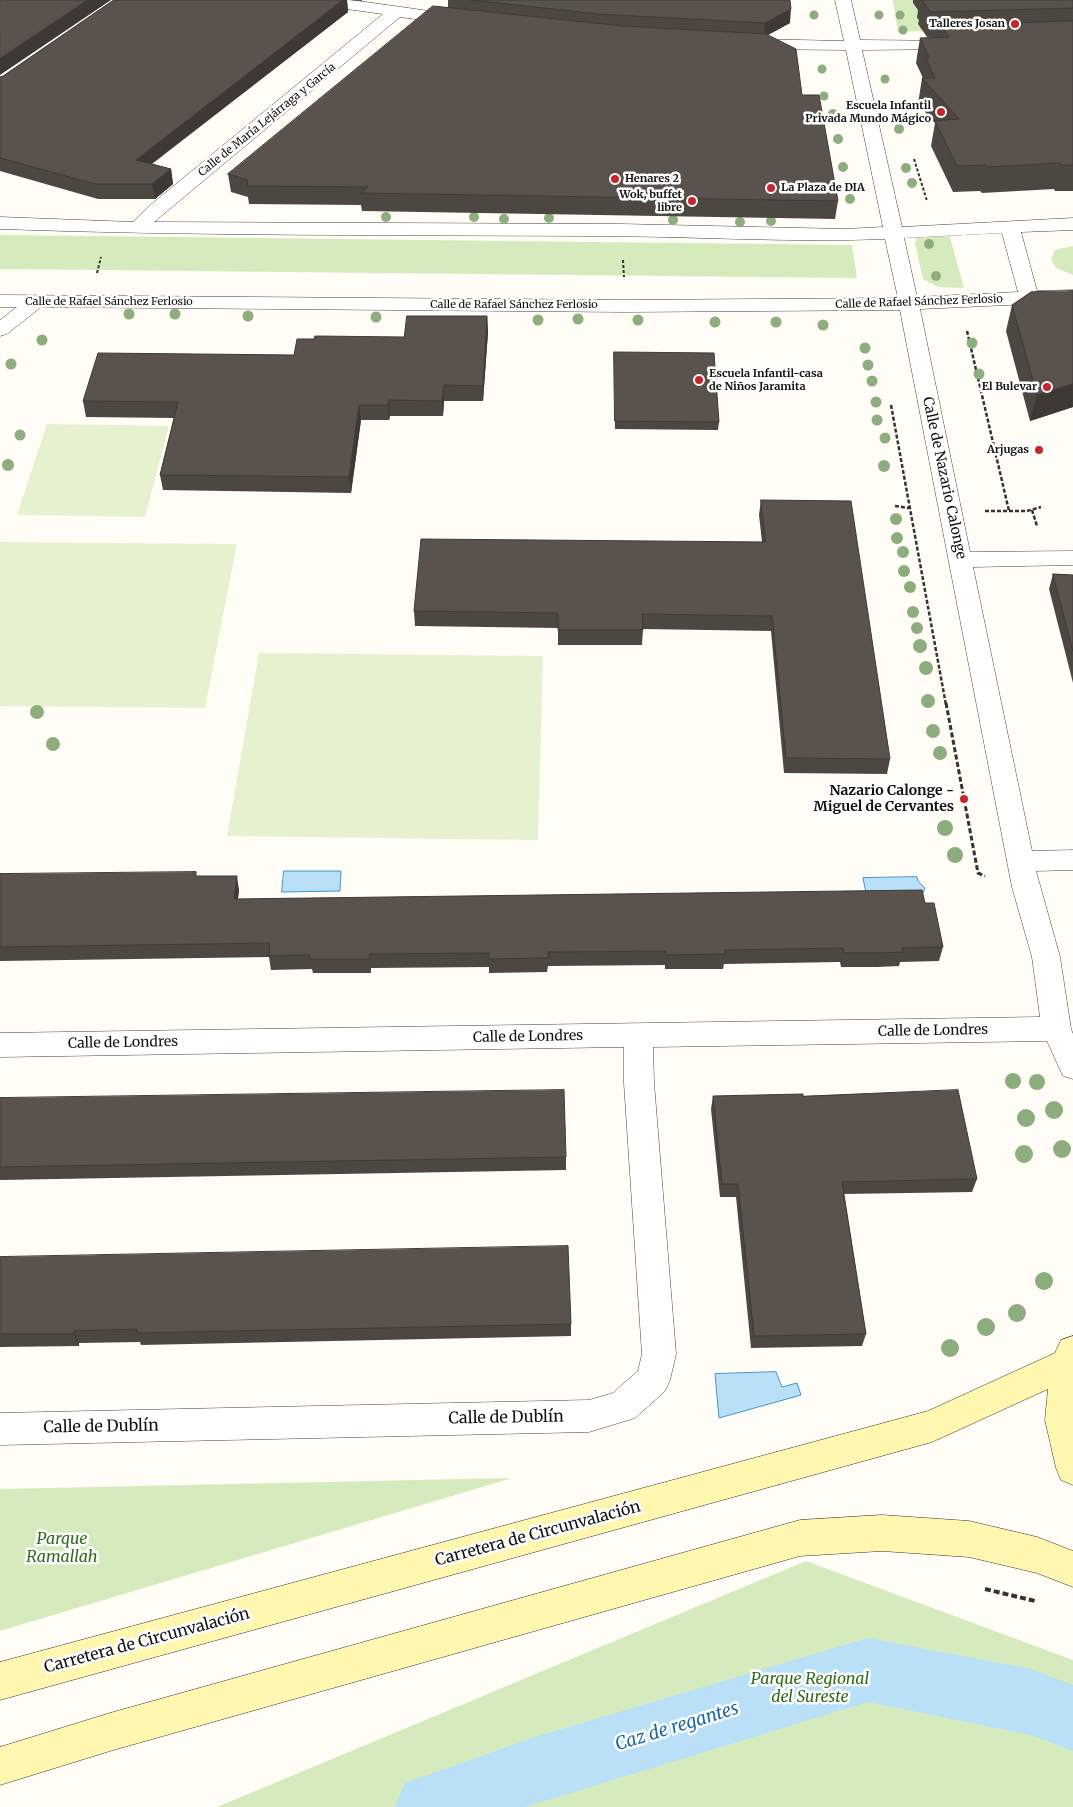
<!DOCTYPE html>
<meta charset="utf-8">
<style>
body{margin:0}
canvas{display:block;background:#fffdf5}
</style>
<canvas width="1073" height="1807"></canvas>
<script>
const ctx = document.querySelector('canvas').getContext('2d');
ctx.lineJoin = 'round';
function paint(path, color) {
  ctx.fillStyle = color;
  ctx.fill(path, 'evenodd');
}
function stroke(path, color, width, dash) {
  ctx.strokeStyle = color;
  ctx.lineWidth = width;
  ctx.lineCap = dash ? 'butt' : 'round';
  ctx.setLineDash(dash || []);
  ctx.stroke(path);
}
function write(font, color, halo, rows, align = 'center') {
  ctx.font = font + ' Merriweather,serif';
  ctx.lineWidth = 5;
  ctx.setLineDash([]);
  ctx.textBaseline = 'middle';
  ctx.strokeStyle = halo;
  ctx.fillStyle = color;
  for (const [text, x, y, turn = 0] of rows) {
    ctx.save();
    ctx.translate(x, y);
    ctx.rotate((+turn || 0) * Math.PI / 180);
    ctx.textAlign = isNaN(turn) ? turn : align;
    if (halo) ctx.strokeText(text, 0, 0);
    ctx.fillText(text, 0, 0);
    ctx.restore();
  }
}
const green = new Path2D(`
 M893,0h26l4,31 -25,1z
 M949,234l15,54 -26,-1 -15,-8 -8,-36 2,-6z
 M0,235l852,10 5,33 -857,-9z
 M1073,246v29l-17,-7 -5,-9 4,-9z
 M512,1478l-512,153v-142z
 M806,1561l267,99v147h-856z`);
const pitch = new Path2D(`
 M47,424l122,2 -24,91 -128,-2z
 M0,542l237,2 -32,164 -205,-2z
 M259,653l284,3 -5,184 -311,-4z`);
const water = new Path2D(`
 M284,871h57l-1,20 -58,1z
 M917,877l1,4 7,7 -2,5 -56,5 -4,-20z
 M776,1372l6,15 15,-4 4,12 -82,23 -4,-44z`);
const canal = new Path2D(`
 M868,1638l163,31 42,16v66l-42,-16 -163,-33 -343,105h-130l10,-24 130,-46z`);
const pathFar3 = new Path2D(`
 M902,109l24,-1
 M914,159l13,42
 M623,260l1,17
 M97,273l4,-16`);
const pathFar2 = new Path2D(`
 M967,331l42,180
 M891,405l55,300
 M895,506l14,2
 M1032,510l5,16
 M985,511h42l14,-4`);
const pathFar1 = new Path2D(`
 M946,703l32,170 7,3`);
const path = new Path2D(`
 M985,1589l50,12`);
const minor = new Path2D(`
 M309,0h42l107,15 6,2 2,3 -2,3 -6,2 -58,-8 -246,205 467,2 224,5 38,-2 -37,-177 -94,-1 -6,-2 -2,-3 2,-3 6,-2 92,2 -9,-41h16l9,40 103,1 2,3 -2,3 -6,2 -95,1 40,177 171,-9v12l-52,2 16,59 36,-1v12l-153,7 50,243 103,-1v14l-100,2 59,284 41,-1v20l-37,1 24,86 11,72 2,5v45l-10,-3 -16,-35 -394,6 1,36 22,271 -6,26 -5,11 -30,27 -46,14 -589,13v-32l589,-13 24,-7 25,-22 4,-17 -18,-271v-36l-624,10v-24l1040,-16 -8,-60 -20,-70 -112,-577 -274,2 -585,-5 -34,27 -7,2v-16l17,-13h-17v-12l626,5 272,-2 -13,-59c-97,4 -195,-3 -293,-3 -198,-1 -395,0 -592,-7v-12l133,5 15,-15 235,-193 -66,-9 -6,-2zM1002,233l16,59 -101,5 -13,-59z`);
const secondary = new Path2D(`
 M1073,1336v149l-12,-5 -5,-12 -11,-48 3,-31 -116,53 -932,258v-38l928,-251 127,-58 6,-13z
 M882,1515l87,6 68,16 36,14v36l-36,-14 -68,-16 -87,-6 -82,5 -690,195 -110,34v-38l110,-34 690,-193z`);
const trees = [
 [814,15,4.5],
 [879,15,4.5],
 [900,15,4.5],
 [903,30,4.5],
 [822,69,4.5],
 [885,79,4.5],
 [824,96,4.5],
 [833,114,5],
 [899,129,5],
 [838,139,5],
 [843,167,5],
 [906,168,5],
 [912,183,5],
 [850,199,5],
 [386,217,5],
 [474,217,5],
 [549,218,5],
 [504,219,5],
 [673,220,5],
 [771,221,5],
 [740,222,5],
 [929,244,5],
 [936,276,5],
 [129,314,5.5],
 [175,314,5.5],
 [248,316,5.5],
 [376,317,5.5],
 [578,319,5.5],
 [538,320,5.5],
 [638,320,5.5],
 [715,322,5.5],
 [776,322,5.5],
 [823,325,5.5],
 [42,340,5.5],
 [972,343,5.5],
 [865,348,5.5],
 [11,364,5.5],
 [868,365,5.5],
 [979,374,5.5],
 [872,381,5.5],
 [876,402,5.5],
 [877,420,5.5],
 [20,435,5.5],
 [885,438,5.5],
 [8,465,6],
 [884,466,6],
 [896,519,6],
 [897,538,6],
 [903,552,6],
 [904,571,6],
 [910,587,6],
 [913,612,6],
 [917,628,6],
 [920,646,7],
 [926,668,7],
 [928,701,7],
 [37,712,7],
 [933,731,7],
 [53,744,7],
 [940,753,7],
 [945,828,8],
 [955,855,8],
 [1013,1081,8],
 [1037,1082,8],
 [1054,1110,9],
 [1026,1118,9],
 [1062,1149,9],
 [1024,1154,9],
 [1044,1281,9],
 [1017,1313,9],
 [986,1327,9],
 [950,1348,9]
];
const wall = new Path2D(`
 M114,0h248v1l-15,-1 1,12 -196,152 19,5 2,15 -18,15h-57l-98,-28v-94l3,-1z
 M448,0h342v23l-22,12 34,60 36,106 -3,18 -473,-8 -1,-6 -112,-1 -1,-7 -17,-5 -3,-18 220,-166z
 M913,0h160v191h-18l-1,-2 -72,4 -2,-2 -27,1 -22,-46 4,-23 -17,-19 4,-26h1l-7,-15 4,-25 19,-1h-12l-9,-13 1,-4 -2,-2 1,-8 -5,-7z
 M1073,291v116l-43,14 -24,-90 6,-26z
 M487,316l1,16 -5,69h-39l-1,15h-53l-1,4h-28l-10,73 -188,-3 -3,-15 14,-57 -88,-1 -3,-16 211,-46 20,-16 90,-2z
 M614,352l105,70 -1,8 -103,-1z
 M761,500l129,259 -3,15 -103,-1 -13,-142 -128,-2 -1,16h-84v-17l-143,-2 -1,-15 348,-69 -3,-27z
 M1053,574l20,1v108l-24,-94z
 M0,874l196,2 43,14 -1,9 687,4 18,44 -4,14 -39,1 -1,4 -22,1h-36l-1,-5 -116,2 -1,5h-58v-4l-117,1 -1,6 -58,1v-6l-118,1v5h-58l-1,-4 -41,1 -2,-13 -269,4z
 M713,1096h90l174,83 -5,13 -128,2 22,140 -4,12 -111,2 -15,-151h-16l-9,-88z
 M0,1098l566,59v13l-566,10z
 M0,1257l571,67v12l-430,9 -1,-3 -61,1v3l-79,1z`);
const shadedWall = new Path2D(`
 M87,0h24l-111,75v-17z
 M343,0h4l1,12 -210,162 -2,-14z
 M791,9l-1,14 -26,14 1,-14z
 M171,169l2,15 -18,15 -3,-15z
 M487,316l1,16 -5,69v-15z
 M1073,384v23l-43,14 7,-26z
 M444,385v16l-1,15 -1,-15z
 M389,400l1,16 -1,4 -1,-15z
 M359,405l2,15 -10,73 -2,-16z
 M237,876l2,14 -3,23 -2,-14z
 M74,1331l5,12v3l-5,-12z`);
const building = new Path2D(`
 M0,0h87l-87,58z
 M114,0h229l-207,160 35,9 -19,15h-57l-95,-26v-81l3,-1z
 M471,0h319l1,9 -26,14 -167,-9z
 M922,0h151v8l-142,4z
 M433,6l190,20 143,8 30,15 6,46h17l19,106 -478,-8 8,-6 -121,-1 1,-6 -20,-6z
 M1073,21v144h-12l-1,-2 -73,4 -2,-2 -28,1 -22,-45 24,-2 -37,-41h13l-8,-17 -1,-4h3l-9,-19 29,-1 -8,-11z
 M1073,291v93l-36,11 -25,-90 19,-13z
 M407,316h80l-4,70 -39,-1 -2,16 -53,-1 -1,5h-29l-10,72 -189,-2 18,-73 -95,-1 15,-48 196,2 3,-16h17l1,-3 89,1z
 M614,352l100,1 5,69 -104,-1z
 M761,500l90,1 39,258 -104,-1 -14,-142 -130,-2 1,16h-85v-17l-144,-2 7,-72 344,3z
 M1053,574l20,1v76z
 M196,872v4h41l-3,23 688,-9 3,13h9l9,44 -41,1 1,4 -23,1h-36l-1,-5 -118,2v4l-59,1v-4l-118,1v6l-60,1 1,-6 -120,1 1,5h-60v-4l-41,1 1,-13 -270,4v-73z
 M564,1090l2,67 -566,10v-69z
 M958,1090l19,89 -135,3 24,152 -112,2 -16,-152h-16l-9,-88 90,-2v2z
 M568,1246l3,78 -434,9v-4l-63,2v3h-74v-77z`);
const markers = [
 [1015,24,5,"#c4262e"],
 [941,112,5,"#c4262e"],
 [615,179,5,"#c4262e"],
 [771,188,5,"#c4262e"],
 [692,201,5,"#c4262e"],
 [699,380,5,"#c4262e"],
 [1047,387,5,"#c4262e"],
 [1039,450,5,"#c4262e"],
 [964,799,5,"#c4262e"]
];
const farPoinames = [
 ["Talleres Josan",1005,24],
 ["Escuela Infantil",931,106],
 ["Privada Mundo Mágico",931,119],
 ["Henares 2",625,179,"left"],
 ["La Plaza de DIA",781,188,"left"],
 ["Wok, buffet",682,195],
 ["libre",682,208],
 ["Escuela Infantil-casa",709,374,"left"],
 ["de Niños Jaramita",709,387,"left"],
 ["El Bulevar",1037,387],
 ["Arjugas",1029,450]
];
const farStreetnames = [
 ["Calle de María Lejárraga y García",267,120,-39],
 ["Calle de Rafael Sánchez Ferlosio",109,302],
 ["Calle de Rafael Sánchez Ferlosio",919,302,-2],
 ["Calle de Rafael Sánchez Ferlosio",514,305]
];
const streetNames = [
 ["Calle de Nazario Calonge",944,478,78],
 ["Calle de Londres",933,1031,-1],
 ["Calle de Londres",528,1037,-1],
 ["Calle de Londres",123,1043,-1]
];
const poiNames = [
 ["Nazario Calonge -",954,791],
 ["Miguel de Cervantes",954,807]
];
const nearStreetnames = [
 ["Calle de Dublín",506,1418,-1],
 ["Calle de Dublín",101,1427,-1],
 ["Carretera de Circunvalación",538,1534,-15],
 ["Carretera de Circunvalación",147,1641,-15]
];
const nearParknames = [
 ["Parque",62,1539],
 ["Ramallah",62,1557],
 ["Parque Regional",810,1679],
 ["del Sureste",810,1697]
];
const nearWaternames = [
 ["Caz de regantes",677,1727,-17]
];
paint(green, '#d5ebbd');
paint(pitch, '#e6f2cf');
paint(water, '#b9e0f7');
stroke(water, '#3f96cf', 1);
paint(canal, '#b9e0f7');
stroke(minor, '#444', 1);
stroke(secondary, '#333', 1);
stroke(pathFar3, '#333', 2, [3, 2]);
stroke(pathFar2, '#333', 2.5, [4, 2]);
stroke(pathFar1, '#333', 3, [5, 2.5]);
stroke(path, '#333', 4, [6, 3]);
paint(minor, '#fff');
paint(secondary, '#fff6b0');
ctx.fillStyle = '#8dad7f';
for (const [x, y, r] of trees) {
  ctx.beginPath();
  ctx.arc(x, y, r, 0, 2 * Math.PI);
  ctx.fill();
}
paint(wall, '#4d4742');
paint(shadedWall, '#3f3936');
paint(building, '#5a524d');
stroke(building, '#3f3936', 1);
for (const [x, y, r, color] of markers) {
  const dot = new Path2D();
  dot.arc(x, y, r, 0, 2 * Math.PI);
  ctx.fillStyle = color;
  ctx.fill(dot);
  stroke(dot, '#fff', 2);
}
write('bold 11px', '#111', '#fff', farPoinames, 'right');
write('11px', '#111', '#fff', farStreetnames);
write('14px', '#111', '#fff', streetNames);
write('bold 14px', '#111', '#fff', poiNames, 'right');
write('16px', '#111', '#fff', nearStreetnames);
write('italic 16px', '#2f6b1f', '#fff', nearParknames);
write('italic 18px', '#1768a6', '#fff', nearWaternames);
</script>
